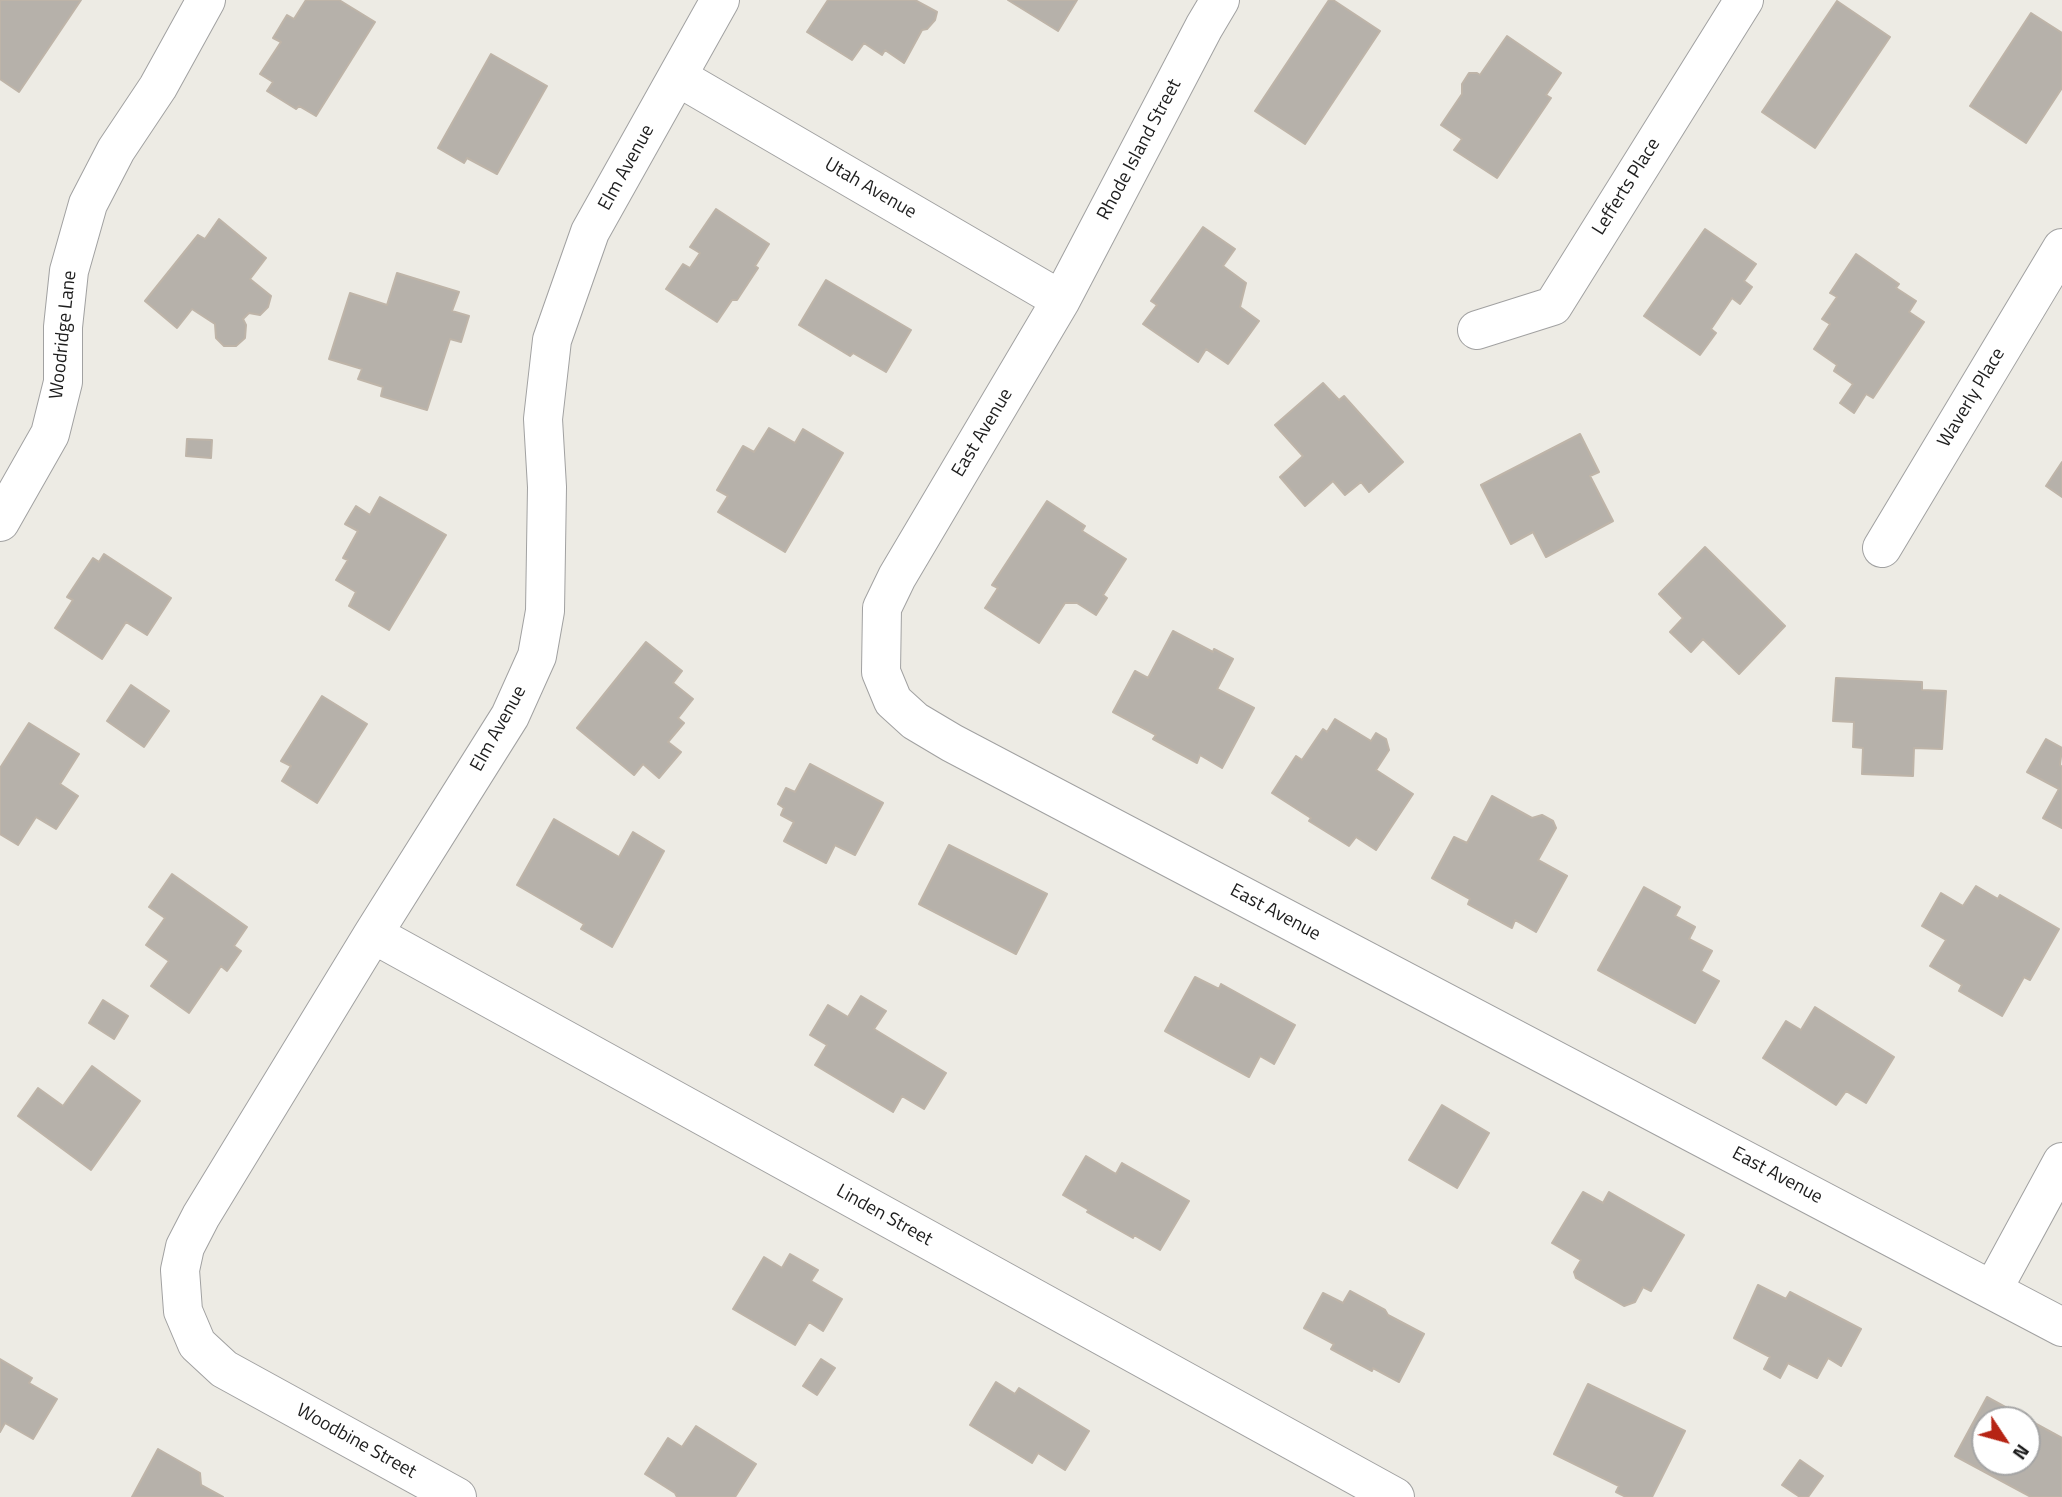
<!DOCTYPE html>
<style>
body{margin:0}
#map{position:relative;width:2062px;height:1497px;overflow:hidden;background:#edebe4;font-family:"Titillium Web",sans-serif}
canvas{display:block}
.north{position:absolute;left:1971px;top:1406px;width:70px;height:70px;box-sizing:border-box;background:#fff;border:2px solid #a5a5a5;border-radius:50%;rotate:126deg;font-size:19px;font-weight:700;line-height:28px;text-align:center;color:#1d1d1d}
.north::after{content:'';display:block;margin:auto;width:24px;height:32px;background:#b62414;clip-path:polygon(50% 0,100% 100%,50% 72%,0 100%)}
</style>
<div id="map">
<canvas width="2062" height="1497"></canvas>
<div class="north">N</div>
</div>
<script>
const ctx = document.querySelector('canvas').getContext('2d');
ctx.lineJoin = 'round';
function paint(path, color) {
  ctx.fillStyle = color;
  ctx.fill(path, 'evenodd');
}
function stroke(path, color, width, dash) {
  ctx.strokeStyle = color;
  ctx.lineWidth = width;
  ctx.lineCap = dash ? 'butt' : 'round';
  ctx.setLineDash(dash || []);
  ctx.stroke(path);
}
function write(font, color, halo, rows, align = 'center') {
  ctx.font = font + ' "Titillium Web",sans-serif';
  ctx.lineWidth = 5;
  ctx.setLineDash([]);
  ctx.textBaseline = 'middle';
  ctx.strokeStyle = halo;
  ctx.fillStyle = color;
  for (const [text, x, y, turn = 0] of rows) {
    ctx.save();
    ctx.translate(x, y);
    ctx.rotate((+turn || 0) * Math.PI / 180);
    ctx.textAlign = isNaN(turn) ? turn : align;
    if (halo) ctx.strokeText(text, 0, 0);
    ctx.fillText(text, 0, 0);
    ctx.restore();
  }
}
const building = new Path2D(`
 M1,0h80l-62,92 -19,-13v-77z
 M306,0h33l36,22 -59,94 -17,-10 -3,3 -29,-18 6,-9 -13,-8 21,-32 -8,-4 14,-23 7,4z
 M828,0h87l22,12 -2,8 -8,9 -5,1 -18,33 -19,-13 -3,5 -18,-12 -12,17 -45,-28z
 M1008,0h69l-19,31z
 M1329,0h4l47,31 -75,113 -50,-33z
 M1837,1l53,36 -75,111 -53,-36z
 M2031,13l31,20v55l-36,55 -56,-37z
 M1507,36l54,37 -15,22 5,3 -54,80 -43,-28 8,-11 -21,-14 21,-31v-10l7,-11h8l3,2z
 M491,54l56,32 -50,88 -30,-16 -3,5 -26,-15z
 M716,209l53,35 -14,22 3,2 -21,32h-5l-15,22 -51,-33 17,-25 7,4 10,-15 -10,-6z
 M219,219l47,39 -16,21 21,17 -3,11 -8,8 -11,-2 -6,6 3,6 -1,13 -9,8h-12l-8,-8 -1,-14 -23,-15 -15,19 -32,-27 53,-66 7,4z
 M1203,227l32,22 -12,17 23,17 -6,24 19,14 -31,43 -22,-15 -8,13 -55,-38 14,-19 -6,-4z
 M1705,229l51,35 -12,17 8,6 -12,17 -8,-6 -21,31 5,4 -16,22 -56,-39z
 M1856,254l43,30 -3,4 20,13 -7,11 15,10 -51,76 -7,-4 -12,19 -14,-10 13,-19 -19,-13 3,-6 -23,-16 16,-25 -8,-5 15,-22 -7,-4z
 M397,273l62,19 -7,19 17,5 -8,26 -11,-3 -23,71 -46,-14 2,-9 -25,-8 4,-10 -33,-10 21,-66 37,12z
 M826,280l85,50 -25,42 -33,-19 -3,3 -51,-31z
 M1323,383l16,17 5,-4 59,66 -34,30 -8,-10 -16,13 -12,-14 -28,25 -25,-29 23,-21 -28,-31z
 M769,428l26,15 8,-14 40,24 -58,99 -67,-40 10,-16 -11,-6 26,-44 11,6z
 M1580,434l19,38 -9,4 23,45 -67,36 -13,-25 -22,12 -30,-59z
 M187,439l25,1 -1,18 -25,-2z
 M2062,462v35l-16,-11z
 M380,497l66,38 -57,95 -40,-24 7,-14 -20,-12 12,-20 -5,-2 15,-27 -13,-7 11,-18 14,9z
 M1047,501l38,25 -3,5 44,28 -23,36 4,3 -11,17 -19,-12h-12l-26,40 -54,-35 13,-20 -6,-3z
 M1705,547l80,79 -46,48 -36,-35 -12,13 -21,-20 13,-14 -24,-24z
 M104,554l67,44 -24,37 -21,-13 -24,37 -47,-31 18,-28 -6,-3 26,-39 6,4z
 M1173,631l40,21 1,-3 19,10 -16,30 37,19 -32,60 -22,-13 -3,8 -44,-24 3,-4 -43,-23 22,-41 13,7z
 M646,642l36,29 -9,12 20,16 -15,19 6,5 -16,19 13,10 -22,26 -16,-14 -9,11 -57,-47z
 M1836,678l86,4v8l24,1 -4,58 -28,-1 -1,28 -51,-2 1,-26 -10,-1 1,-25 -21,-1z
 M131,685l38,26 -25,36 -37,-26z
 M322,696l45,28 -50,79 -35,-22 9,-15 -10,-5z
 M1335,719l36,22 5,-8 10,6 3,11 -13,20 37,24 -37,56 -20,-13 -7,9 -40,-25 2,-3 -39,-25 24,-37 6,4 21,-31 4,3z
 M29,723l50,31 -19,30 18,12 -22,33 -20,-12 -18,28 -18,-11v-66z
 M2046,739l16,9 -2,17 2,2v61l-19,-10 16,-29 -32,-17z
 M810,764l73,39 -28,52 -20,-10 -9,18 -42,-22 10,-19 -13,-7 3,-7 -6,-4 8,-16 9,4z
 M1492,796l40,22 10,-3 11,6 3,7 -18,32 29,16 -31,56 -21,-12 -3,8 -44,-24 2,-5 -38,-21 22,-41 13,6z
 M554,819l65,38 14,-25 31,19 -52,96 -31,-18 3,-5 -67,-39z
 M949,845l98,49 -31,60 -97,-50z
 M172,874l75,53 -13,19 7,5 -14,20 -6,-5 -32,47 -38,-27 18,-25 -23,-16 19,-27 -16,-11z
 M1976,886l22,13 2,-4 59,34 -29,51 -6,-3 -22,39 -43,-25 3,-6 -32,-19 16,-26 -24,-14 19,-33 22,13z
 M1644,887l36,20 -5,9 20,11 -6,12 23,12 -11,20 18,10 -24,42 -97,-53z
 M1195,977l24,12 2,-5 74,41 -21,39 -14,-8 -11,21 -84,-46z
 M861,996l25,15 -12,18 72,44 -22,36 -22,-13 -9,16 -78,-47 12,-20 -17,-10 18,-30 20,12z
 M103,1000l25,16 -14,23 -25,-16z
 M1815,1007l79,50 -28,46 -20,-12 -10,14 -73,-47 23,-37 15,9z
 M92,1066l48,35 -49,69 -73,-54 20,-28 25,18z
 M1442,1105l47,28 -32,55 -48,-28z
 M1086,1156l30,18 6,-11 67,38 -29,49 -26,-15 -1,3 -46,-26 2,-2 -26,-15z
 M1583,1192l20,11 6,-11 75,43 -33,56 -8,-4 -8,15 -11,4 -48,-28 -2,-6 7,-12 -29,-17z
 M790,1254l28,16 -7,11 31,18 -19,32 -14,-9 -14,23 -62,-36 31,-52 18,11z
 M1758,1285l28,14 4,-7 71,37 -20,37 -13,-8 -11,20 -29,-15 -8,15 -16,-9 6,-12 -36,-19z
 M1350,1291l35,19 3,5 36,19 -25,48 -26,-14 -1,3 -41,-22 3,-5 -30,-16 19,-35 20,10z
 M0,1359l32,19 -3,5 28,16 -24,40 -28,-16 -5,9z
 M821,1359l14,9 -18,27 -14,-9z
 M996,1382l19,12 4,-6 70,43 -24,39 -27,-17 -6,10 -62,-38z
 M1588,1384l97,47 -33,66h-26l-10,-5 3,-6 -65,-32z
 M1987,1397l75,41v59h-31l-76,-41zM1985,1420h42v42h-42z
 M696,1426l60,38 -21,33h-58l-2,-4 -30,-19 23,-36 14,9z
 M158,1449l42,24 1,12 22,12h-91z
 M1800,1460l23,16 -15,21h-8l-18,-12z`);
const street = new Path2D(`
 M1220,0l-16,27 -143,273 -164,277 -15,31 -1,64 12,29 22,20 37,22 1110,584
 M678,77l383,223
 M1477,330l76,-24 191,-306
 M0,522l50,-88 13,-52v-55l6,-56 19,-67 28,-54 42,-63 48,-87
 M1882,548l180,-300
 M373,934l1022,563
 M1993,1289l69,-127
 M457,1497l-233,-128 -27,-25 -14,-33 -3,-41 5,-23 16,-31 172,-282 137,-218 27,-60 8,-45 2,-124 -4,-68 9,-79 38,-108 130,-232`);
const streetNames = [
 ["Rhode Island Street",1140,150,-62],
 ["Elm Avenue",627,168,-61],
 ["Lefferts Place",1627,187,-58],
 ["Utah Avenue",870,189,30],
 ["Woodridge Lane",64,335,-84],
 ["Waverly Place",1972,398,-59],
 ["East Avenue",983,433,-59],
 ["Elm Avenue",499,729,-61],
 ["East Avenue",1275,913,28],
 ["East Avenue",1777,1176,28],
 ["Linden Street",884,1216,29],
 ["Woodbine Street",356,1442,29]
];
paint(building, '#b6b1aa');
stroke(building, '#beb4a8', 2);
stroke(street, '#a1a1a1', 40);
stroke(street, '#fff', 38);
write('19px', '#1d1d1d', '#fff', streetNames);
</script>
